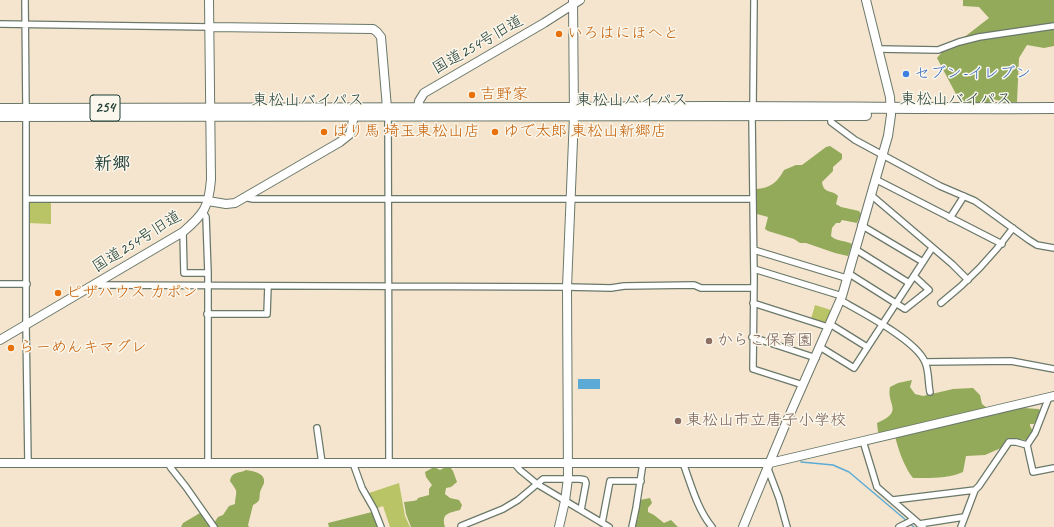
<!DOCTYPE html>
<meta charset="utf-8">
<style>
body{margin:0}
canvas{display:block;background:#f5e5ce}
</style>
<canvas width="1054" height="527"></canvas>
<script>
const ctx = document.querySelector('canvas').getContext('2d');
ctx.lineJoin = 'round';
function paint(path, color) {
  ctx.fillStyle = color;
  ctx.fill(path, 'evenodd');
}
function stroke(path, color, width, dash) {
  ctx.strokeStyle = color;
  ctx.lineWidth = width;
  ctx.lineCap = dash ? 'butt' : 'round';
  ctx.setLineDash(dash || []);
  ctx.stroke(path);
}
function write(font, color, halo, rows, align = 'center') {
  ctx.font = font + ' Caveat,"Klee One",sans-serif';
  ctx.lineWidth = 3;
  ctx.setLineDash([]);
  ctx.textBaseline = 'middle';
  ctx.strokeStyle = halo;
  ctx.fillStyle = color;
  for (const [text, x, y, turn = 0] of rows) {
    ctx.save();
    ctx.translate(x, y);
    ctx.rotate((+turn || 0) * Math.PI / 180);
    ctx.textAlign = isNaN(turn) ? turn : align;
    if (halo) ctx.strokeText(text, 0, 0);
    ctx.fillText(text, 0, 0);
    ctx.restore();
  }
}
const green = new Path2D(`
 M31,201l20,1v22l-23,-1v-19z
 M815,305l16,5 -6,14 -14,-5z
 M399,483l6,33 5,11h-20l-7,-21 -8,3 -9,-15z`);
const forest = new Path2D(`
 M963,0h91v46l-10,2 -17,-3 -8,13 -2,44h-13l-11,-3 -5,4h-21l-10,-7 -20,-38 6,-7 24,-16 22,-17 -10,-11 -16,-1z
 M830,146l12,8v5l-9,8v4l-11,11c2,13 10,7 16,14l-2,8 5,3 18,4 2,3 -4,9 -15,-3 -2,3h-4l-4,5 -1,8c6,6 14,4 21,8l-4,12 -13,-3 -29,-10h-6l-6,-4 -26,-8 -3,-2 3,-12 -11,-3 -2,-2v-21l1,-2c14,-1 21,-6 28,-19l12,-5h6l24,-18z
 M912,380l-2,7 5,7 8,2 30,-7 20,-1 7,7 2,9 14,11 8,-4 19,-3 16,1 2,3 -7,12h-4v2l4,7 -8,7 -15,-1 -4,1 -6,8 -16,7 -19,1 -3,16c-15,7 -34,6 -50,6 -9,-11 -17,-34 -19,-48l-11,3 -5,-1 -1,-9c28,-12 9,-18 13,-36l8,-4z
 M434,467l6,3 4,-2 6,-1 3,4 4,11 -6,5 -5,1 -1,6 5,4 9,2 3,5 -2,5c-11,3 -19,3 -15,17h-34l-5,-13 -2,-12 9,-1 4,-1 1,-2 11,-3v-6l3,-4 -6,-8 -1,-5z
 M246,470c7,1 20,3 18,13 -1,3 -3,6 -4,9 -1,7 1,9 -7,13l-5,20 1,2h-68l2,-4 17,-10 14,10 4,-6 5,-2 6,-9 6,-2c1,-15 4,-10 -5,-23 2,-10 8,-7 16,-11z
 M650,498l2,5 -4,5v4l6,3 10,8 7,-3 7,7h-43l3,-9 2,-18z
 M372,512l7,15h-50l-1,-4z`);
const water = new Path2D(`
 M578,379h22v10h-22z`);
const stream = new Path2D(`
 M801,462l32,3 16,7 58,49
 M910,524l4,3`);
const street = new Path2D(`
 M25,0l1,109
 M0,24l210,3
 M879,49l59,1 21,-8 20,-5 75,-11
 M753,107l1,-107
 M831,115v7l24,18 85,46 35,15 10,7 44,32 8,5 17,3
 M26,116v209l2,138
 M388,116l1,347
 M752,116l2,162 -1,91 50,16
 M875,179l127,65
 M871,195l81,69 16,16
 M244,197l9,2h500
 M26,199h183
 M203,212l3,5 2,56v190
 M950,218l14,-22
 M861,225l62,37
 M183,232l1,41h24
 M855,249l54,34
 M754,250l92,28
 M754,269l88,27
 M848,273l57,36 24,-19 -15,-14
 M0,284h27
 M94,285l473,2 44,1 13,-2 70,-1 7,3h52
 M840,300c21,12 76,40 85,62 4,8 3,21 5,30
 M753,303l75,24
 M941,303c28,-22 51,-46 72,-75
 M207,314h60l1,-28
 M830,324l37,23
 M752,337l64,21
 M820,347l34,21 78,-120
 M925,362l86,-1 43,8
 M1049,397l-14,36 -8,12 6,27 21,-4
 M317,428l5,35
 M863,441l14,46 46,40
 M168,463l3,5 15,19 28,40
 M353,463l9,25 12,21 7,18
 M514,463l6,7 17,14 72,43
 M683,463c8,21 14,46 29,64
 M768,469l11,29 8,29
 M975,490l4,-4 30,-44h7l11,3
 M893,500l82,-10 -14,37
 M602,523l8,-42h31
 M919,524l45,-7
 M461,527v-1l42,-17 15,-9 25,-21h37l5,1 1,3 -5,27
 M632,527l4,-19 7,-45
 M899,527l14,-7`);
const secondary = new Path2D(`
 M210,27l163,2 4,3 4,5 6,71
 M418,109l1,-8 5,-8 120,-70 36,-23
 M208,201l18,3 9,-1 105,-61 10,-8 4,-18
 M0,340l183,-108c21,-18 26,-25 28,-53l-2,-179
 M0,463h770l284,-67
 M559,527l6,-26 3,-23 -1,-191 7,-171 -1,-116
 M743,527l43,-104 56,-127 46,-160 3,-21 -1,-18 -24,-97`);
const highway = new Path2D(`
 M0,109l574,-1c160,-3 320,1 480,0
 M0,116l866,-1`);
const markers = [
 [559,34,4,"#e8710a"],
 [906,74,4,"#3f7fe0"],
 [472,95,4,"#e8710a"],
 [324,132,4,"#e8710a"],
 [495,132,4,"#e8710a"],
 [58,293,4,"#e8710a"],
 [709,341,4,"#8d6e63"],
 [11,348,4,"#e8710a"],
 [678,421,4,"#8d6e63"]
];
const shields = [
 [105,108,30]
];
const shieldNames = [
 ["254",105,108]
];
const foodNames = [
 ["いろはにほへと",567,34],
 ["吉野家",480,95],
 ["ばり馬 埼玉東松山店",332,132],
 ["ゆで太郎 東松山新郷店",503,132],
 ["ピザハウス カポン",66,293],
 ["らーめんキマグレ",19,348]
];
const streetNames = [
 ["国道254号旧道",478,45,-30],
 ["東松山バイパス",956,100],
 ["東松山バイパス",308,101],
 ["東松山バイパス",632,101],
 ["国道254号旧道",137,242,-32]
];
const shopNames = [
 ["セブン-イレブン",914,74]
];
const educationNames = [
 ["からこ保育園",717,341],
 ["東松山市立唐子小学校",686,421]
];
const quarterNames = [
 ["新郷",112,164]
];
paint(green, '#b8c465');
paint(forest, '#92aa5a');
paint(water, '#5cabd6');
stroke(stream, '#5cabd6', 1.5);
stroke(street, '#6a786a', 8);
stroke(secondary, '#6a786a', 10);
stroke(highway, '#6a786a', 12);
stroke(street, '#fff', 5.5);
stroke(secondary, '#fff', 8);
stroke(highway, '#fff', 10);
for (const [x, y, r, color] of markers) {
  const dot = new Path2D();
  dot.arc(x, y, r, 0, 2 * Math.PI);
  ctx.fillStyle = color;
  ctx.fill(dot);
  stroke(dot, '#fbf7ec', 1.5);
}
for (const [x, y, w] of shields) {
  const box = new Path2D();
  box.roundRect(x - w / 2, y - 13, w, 26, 3);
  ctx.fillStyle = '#fbf7ec';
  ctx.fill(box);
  stroke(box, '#1f3d34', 1);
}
write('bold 15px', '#1f3d34', null, shieldNames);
write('16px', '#c56008', '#fbf7ec', foodNames, 'left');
write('16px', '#1f3d34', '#fbf7ec', streetNames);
write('16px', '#366cbe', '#fbf7ec', shopNames, 'left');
write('16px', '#785e54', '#fbf7ec', educationNames, 'left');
write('bold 18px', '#1f3d34', '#fbf7ec', quarterNames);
</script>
